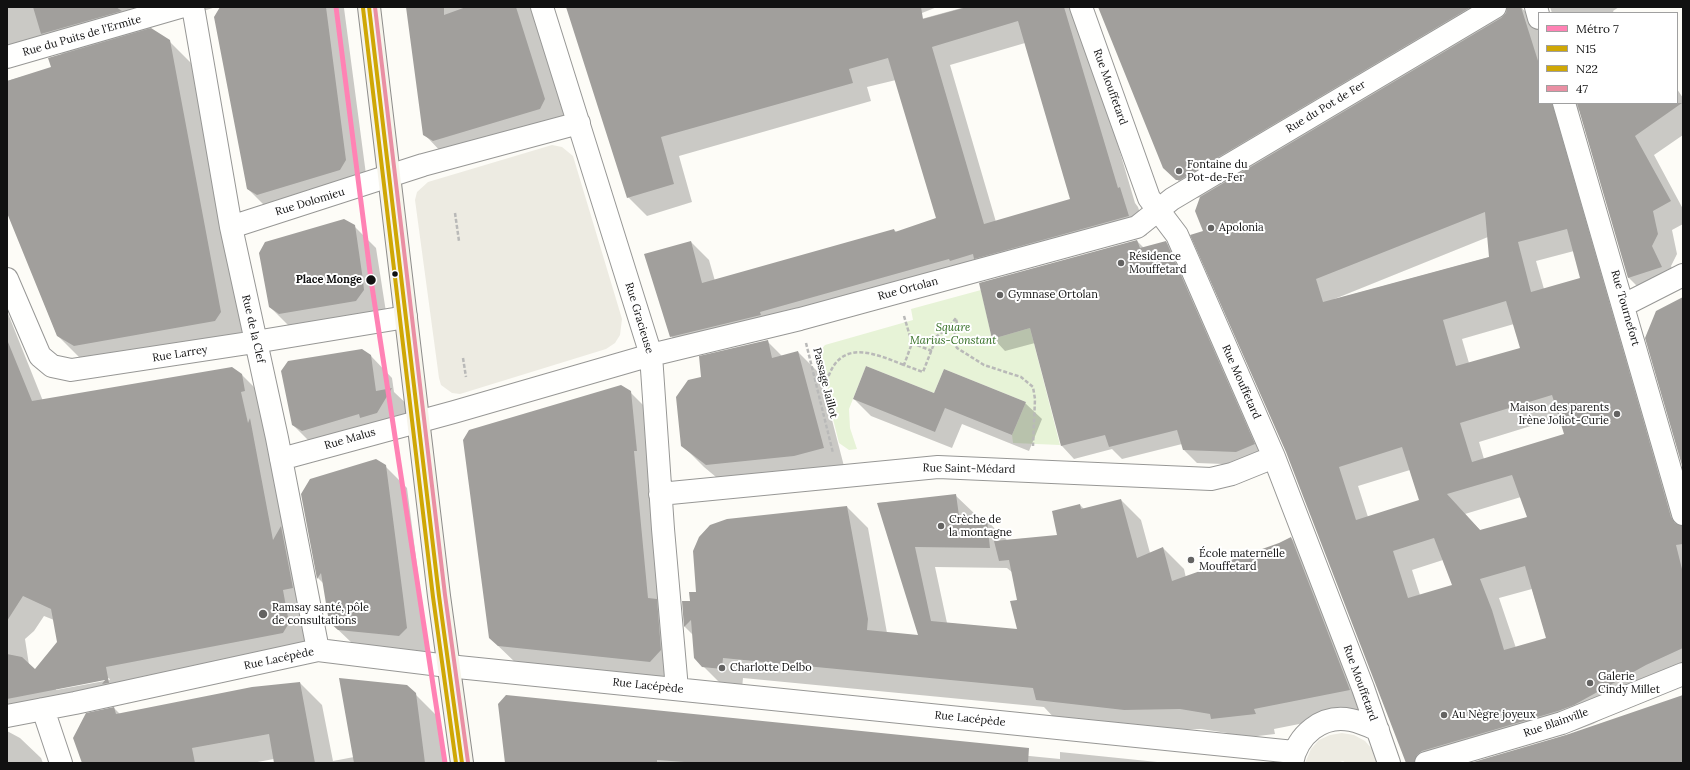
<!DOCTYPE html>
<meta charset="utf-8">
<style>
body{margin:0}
#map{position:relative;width:1690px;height:770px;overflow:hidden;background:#fdfcf7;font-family:Lora,serif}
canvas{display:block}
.frame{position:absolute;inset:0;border:8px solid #111;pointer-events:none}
.legend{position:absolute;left:1538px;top:12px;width:140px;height:92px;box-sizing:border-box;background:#fff;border:1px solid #a0a0a0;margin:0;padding:5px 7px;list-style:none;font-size:12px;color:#111}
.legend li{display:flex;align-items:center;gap:8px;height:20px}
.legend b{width:20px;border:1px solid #a0a0a0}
</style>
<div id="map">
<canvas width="1690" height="770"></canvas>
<div class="frame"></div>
<ul class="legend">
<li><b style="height:5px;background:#ff82b4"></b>Métro 7</li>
<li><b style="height:5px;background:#cfa705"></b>N15</li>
<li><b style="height:5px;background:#cfa705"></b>N22</li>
<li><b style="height:5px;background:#e98fa3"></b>47</li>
</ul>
</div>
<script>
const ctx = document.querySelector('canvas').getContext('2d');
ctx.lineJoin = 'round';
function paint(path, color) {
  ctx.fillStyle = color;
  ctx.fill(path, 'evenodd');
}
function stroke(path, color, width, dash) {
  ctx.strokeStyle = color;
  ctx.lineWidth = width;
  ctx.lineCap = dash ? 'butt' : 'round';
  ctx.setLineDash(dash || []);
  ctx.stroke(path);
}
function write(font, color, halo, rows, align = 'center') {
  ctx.font = font + ' Lora,serif';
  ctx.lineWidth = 4;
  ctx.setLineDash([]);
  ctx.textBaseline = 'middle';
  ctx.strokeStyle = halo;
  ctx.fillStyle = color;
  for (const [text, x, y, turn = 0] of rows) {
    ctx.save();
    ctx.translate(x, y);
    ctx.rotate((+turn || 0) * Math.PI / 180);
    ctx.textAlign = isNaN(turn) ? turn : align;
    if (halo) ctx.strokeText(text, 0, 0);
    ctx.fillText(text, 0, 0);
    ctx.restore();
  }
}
const green = new Path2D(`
 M981,290l11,49 38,-11 30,117 -47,-2 -1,-8 14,-33 -82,-33 -10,24 -68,-27 -17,43 1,19 7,21 -8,1 -10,-7 -8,-32 2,-1 -13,-53 1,-7 4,-5 88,-25 -2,-11z`);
const plaza = new Path2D(`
 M552,145l10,2 11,9 49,163 -2,16 -5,8 -9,6 -146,45 -8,-1 -11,-8 -2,-7 -24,-178 2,-8 11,-10z
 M1342,733l12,2 11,6 8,9 5,13h-32l-3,-2 -6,2h-32l6,-14 8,-9 11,-5z`);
const shadow = new Path2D(`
 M7,7h209l-67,21 20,13 22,22 52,271 -163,24 -23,-23 -50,-125v-129l45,-13 11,-13 -10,-11 -46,14z
 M221,7l123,1 23,174 -98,28 -22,-22z
 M407,7h123l36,114 -120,36 -22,-23z
 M567,7h370l-35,14 1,3 62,-17h112l58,196 3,4 9,28 -154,42 -304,78 -18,-19 20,-94 18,18 6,21 179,-51 3,2 40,-13 -41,-139 -29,7 4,14 -192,55 13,46 -45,14 -19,-19zM1025,43l47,157 -76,22 -46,-157z
 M1100,7h421l18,19v77h138v-14l6,9v37l-29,20 29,54v15l-11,6 5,24 -6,12 9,20 -32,11 -19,-19 -49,-168 -6,4 109,400v162l-90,48 -16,6v2l106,-36v67h-209l103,-31v-2l-111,33h-57l-204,-531 -4,-35 -5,1 -32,-31zM1488,237l2,20 -158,43zM1574,251l7,28 -37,10 -8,-28zM1514,324l7,25 -52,14 -7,-24zM1560,417l5,18 -81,24 -5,-17zM1410,470l10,31 -52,16 -10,-31zM1521,497l7,21 -47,13 -16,-17zM1443,560l10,26 -33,9 -8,-25zM1532,589l15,50 -31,9 -17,-50z
 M1550,7h69l-6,4 1,2h-62z
 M354,226l22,22 10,64 -94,17 -22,-22z
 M1137,241l7,7 22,-6 13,13 88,202 -18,8 -52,-2 -13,-13 -2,-6 -60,15 -10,-10 -38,10 -12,-13 -27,-103 -30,8 -12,-13z
 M7,311l36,90 198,-27 21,21 47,249 -183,43 3,16 -5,1 -4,-3 -113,21zM44,616l10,4 4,22 -23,29 -6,-6 -4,-26 9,-8zM109,678l1,2 -54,10v-2z
 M767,341l15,15 16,-4 22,22 25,96 -117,17 -24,-20 -22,-22 20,-67z
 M371,356l21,22 2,14 19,18 -15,24 -84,12 -21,-21z
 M630,392l22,22 19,268 -151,-15 -30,-29z
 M935,394l90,9 17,16 -13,32 -67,-27 -10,24 -81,-32 -17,-17z
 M385,466l22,22 21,162 -7,8 -68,-14 -23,-22 -6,-38 -6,-6 -16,-83z
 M955,495l21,20 1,7 10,-1 20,19 51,-4 22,-31 4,4 37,-9 20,20 9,33 13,-5 21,21 2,9 93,-34 12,-6 21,20 58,152 -96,19 1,5 -43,5 -5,-6 -26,-4 -56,2 -88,-10 -13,-14 -301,-29 -1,11 -18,-2 -29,-29 -2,-23 -8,-8 -2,-25 8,1 6,-10 150,-86 21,21 19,105 33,3 -42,-133zM935,567l72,1 6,5 5,27 1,30 -72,-7z
 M300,683l22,22 11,56 21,-4 61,-63 23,23 6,46h-169l-1,-4 -22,4h-169l31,-55 6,6z
 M7,731l13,7 21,20 2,5h-36z
 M1060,752l107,11h-661l493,-10 61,6z`);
const building = new Path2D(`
 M33,7h83l6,4 -81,23z
 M220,7h106l20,153 -6,10 -83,25 -10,-6 -33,-172z
 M406,7h38v8l22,-8h50l29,92 -5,10 -107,32 -10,-6z
 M566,7h355l2,12 44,-12h97l54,181 2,-1 9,29 -155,43 -1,-5 -23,7 -1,-2 -189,53 1,3 -91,22 -26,-83 47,-13 11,42 192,-54 1,3 41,-14 -48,-160 -39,11 4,14 -192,54 13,47 -47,14zM1018,21l52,178 -86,25 -52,-177z
 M1098,7h373l-291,173h-4l-13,-12z
 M1507,7h14l18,57v39h13l119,414 4,6 8,3v18l-7,1 7,28v75l-37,17 -72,40 -16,6 -136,40 -5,4 -3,8h-8l-120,-311 -96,-217 13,-4 -8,-20 5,-14 301,-179 5,-5zM1485,212l4,45 -166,45 -7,-23zM1567,229l13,49 -49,14 -13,-50zM1506,301l14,47 -64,18 -13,-46zM1552,395l12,39 -92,28 -12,-39zM1402,447l17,53 -63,20 -17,-53zM1512,475l15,42 -47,13 -33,-36zM1434,538l18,47 -44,13 -15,-47zM1525,566l21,72 -42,12 -12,-40 -12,-31z
 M151,28l19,12 51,272 -6,9 -141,25 -17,-10 -50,-123v-132l44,-14 -3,-9z
 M1577,103h105l-47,33 36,65 -18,10 5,23 -6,12 10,21 -34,11z
 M344,219l11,6 8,55 1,10 -8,11 -77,13 -10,-7 -10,-54 6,-11z
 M1137,240l3,8 26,-7 89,203 -19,8 -53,-2 -6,-20 -68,17 -4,-12 -44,11 -31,-118 -38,11 -13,-56z
 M1683,297v172l-38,-131 11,-27z
 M768,340l4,18 26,-7 26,97 -30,8 -88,9 -25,-19 -5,-49 12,-17 13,-3 -2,-21z
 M8,342l24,59 200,-34 10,7 3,17 -4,1 7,31 2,-5 23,122 8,-14 12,62 -10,2 6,33 -6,10 -177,34 3,16 -7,1 3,-4 -98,19v-45l15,3 13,12 22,-27 -6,-33 -28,-13 -16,25z
 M362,349l9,6 5,36 16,-3 -15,25 -17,5 -1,-4 -57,17 -10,-6 -11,-54 7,-10z
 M866,366l68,27 10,-24 82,33 -14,33 -67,-27 -10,24 -82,-33z
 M621,385l10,6 6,60h-3l14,147 9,1 4,51 -11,12 -152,-16 -9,-8 -26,-198 6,-10z
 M376,459l10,6 17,131 4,32 -8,8 -61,-6 -9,-8 -8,-49 -4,6 -16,-85 9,-15z
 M956,494l4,29 27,-3 3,28 -75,-1 16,74 86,8 -7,-28 7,-1 -8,-40 -10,1 -5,-20 63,-6 -5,-24 28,-7 1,5 40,-10 16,59 26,-11 9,34 107,-38 12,-6 59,153 -96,19 2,5 -45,5 -1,-5 -30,-5 -56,1 -88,-10 -3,-12 -310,-30 -1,11 -20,-2 -8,-9 -3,-38 -7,7 -2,-26h8l-1,-9h7l-3,-41 6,-14 11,-12 17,-6 120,-13 21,113 -1,11 51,5 -41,-132z
 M339,678l68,7 9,8 9,70h-71z
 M300,682l15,81h-41l-5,-29 -77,14 3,15h-113l-9,-25 13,-25 28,-6 2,7 136,-27z
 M506,695l523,53 -1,15h-330l-41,-3v3h-152l-7,-59z
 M1683,695v68h-213l96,-28z`);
const path = new Path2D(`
 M455,213l4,28
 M904,316l8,27
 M806,343l27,110
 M932,351l-20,-8 -8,22 19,7 14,-36 11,-8 8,-10 2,12 -5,4v7l4,7 27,17 37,12 12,10 2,12 -2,47
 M463,358l3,19
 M816,378l13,-3c14,-36 47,-21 75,-10`);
const street = new Path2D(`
 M193,7l38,220 46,211 41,212
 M542,7l109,348 12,174 14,160
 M1081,7l68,191 28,37 97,222 89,231 26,75
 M1536,7l3,11
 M7,57l173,-50
 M1564,103l119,411
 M231,227l192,-62 156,-42
 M7,279l33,77 12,10 19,4 184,-28 151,-25
 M1624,305l59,-30
 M281,459l173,-47 197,-57 149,-36 337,-92 35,-28 323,-192
 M660,494l278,-27 273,12 21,-5 42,-17
 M43,709l18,54
 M7,716l68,-13 243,-53 130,16 846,86
 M1292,763c5,-28 30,-49 59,-43 10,2 18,6 27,10
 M1426,763l136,-40 121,-49`);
const secondary = new Path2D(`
 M369,7l70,589 23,167`);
const bus1 = new Path2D(`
 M369,7l70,589 23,167`);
const bus2 = new Path2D(`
 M363,8l70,589 23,166`);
const bus3 = new Path2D(`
 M375,7l70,588 23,167`);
const metro1 = new Path2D(`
 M336,7l35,273 74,483`);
const markers = [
 [1179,171,4,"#646362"],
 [1211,228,4,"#646362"],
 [1121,263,4,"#646362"],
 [395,274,3.5,"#111"],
 [371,280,5.5,"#111"],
 [1000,295,4,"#646362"],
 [1617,414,4,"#646362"],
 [941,526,4,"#646362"],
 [1191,560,4,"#646362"],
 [263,614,5,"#646362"],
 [722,668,4,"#646362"],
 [1590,683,4,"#646362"],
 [1444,715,4,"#646362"]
];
const streetNames = [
 ["Rue du Puits de l'Ermite",82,36,-16],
 ["Rue Mouffetard",1110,87,70],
 ["Rue du Pot de Fer",1326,107,-31],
 ["Rue Dolomieu",310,202,-17],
 ["Rue Ortolan",908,289,-15],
 ["Rue Tournefort",1625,308,74],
 ["Rue Gracieuse",639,318,73],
 ["Rue de la Clef",253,329,77],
 ["Rue Larrey",180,354,-9],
 ["Rue Mouffetard",1241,382,66],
 ["Passage Jaillot",825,383,76],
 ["Rue Malus",350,439,-16],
 ["Rue Saint-Médard",969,469,1],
 ["Rue Lacépède",279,659,-12],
 ["Rue Mouffetard",1360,683,70],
 ["Rue Lacépède",648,686,6],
 ["Rue Lacépède",970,719,6],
 ["Rue Blainville",1556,723,-19]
];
const poiNames = [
 ["Fontaine du",1187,165],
 ["Pot-de-Fer",1187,178],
 ["Apolonia",1219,228],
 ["Résidence",1129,257],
 ["Mouffetard",1129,270],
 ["Gymnase Ortolan",1008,295],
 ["Maison des parents",1609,408,"right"],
 ["Irène Joliot-Curie",1609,421,"right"],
 ["Crèche de",949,520],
 ["la montagne",949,533],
 ["École maternelle",1199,554],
 ["Mouffetard",1199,567],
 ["Ramsay santé, pôle",272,608],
 ["de consultations",272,621],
 ["Charlotte Delbo",730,668],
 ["Galerie",1598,677],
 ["Cindy Millet",1598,690],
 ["Au Nègre joyeux",1452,715]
];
const stopNames = [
 ["Place Monge",362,280]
];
const parkNames = [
 ["Square",953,328],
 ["Marius-Constant",953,341]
];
paint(green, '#e7f3d7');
paint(plaza, '#edebe2');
paint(shadow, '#0003');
paint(building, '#a19f9c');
stroke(street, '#979795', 24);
stroke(secondary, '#8e8d8b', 24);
stroke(path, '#b9b9b8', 2.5, [4, 2]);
stroke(street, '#fffffe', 22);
stroke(secondary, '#f6f4eb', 22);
stroke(bus1, '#cfa705', 4);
stroke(bus2, '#cfa705', 4);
stroke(bus3, '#e98fa3', 4);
stroke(metro1, '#ff82b4', 5);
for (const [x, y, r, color] of markers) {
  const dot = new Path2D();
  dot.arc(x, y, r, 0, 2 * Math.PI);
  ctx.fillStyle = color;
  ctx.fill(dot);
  stroke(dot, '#fff', 1.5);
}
write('11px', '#111', '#fff', streetNames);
write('11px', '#111', '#fff', poiNames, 'left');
write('bold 11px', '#111', '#fff', stopNames, 'right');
write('italic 11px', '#2f6b1f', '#fff', parkNames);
</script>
